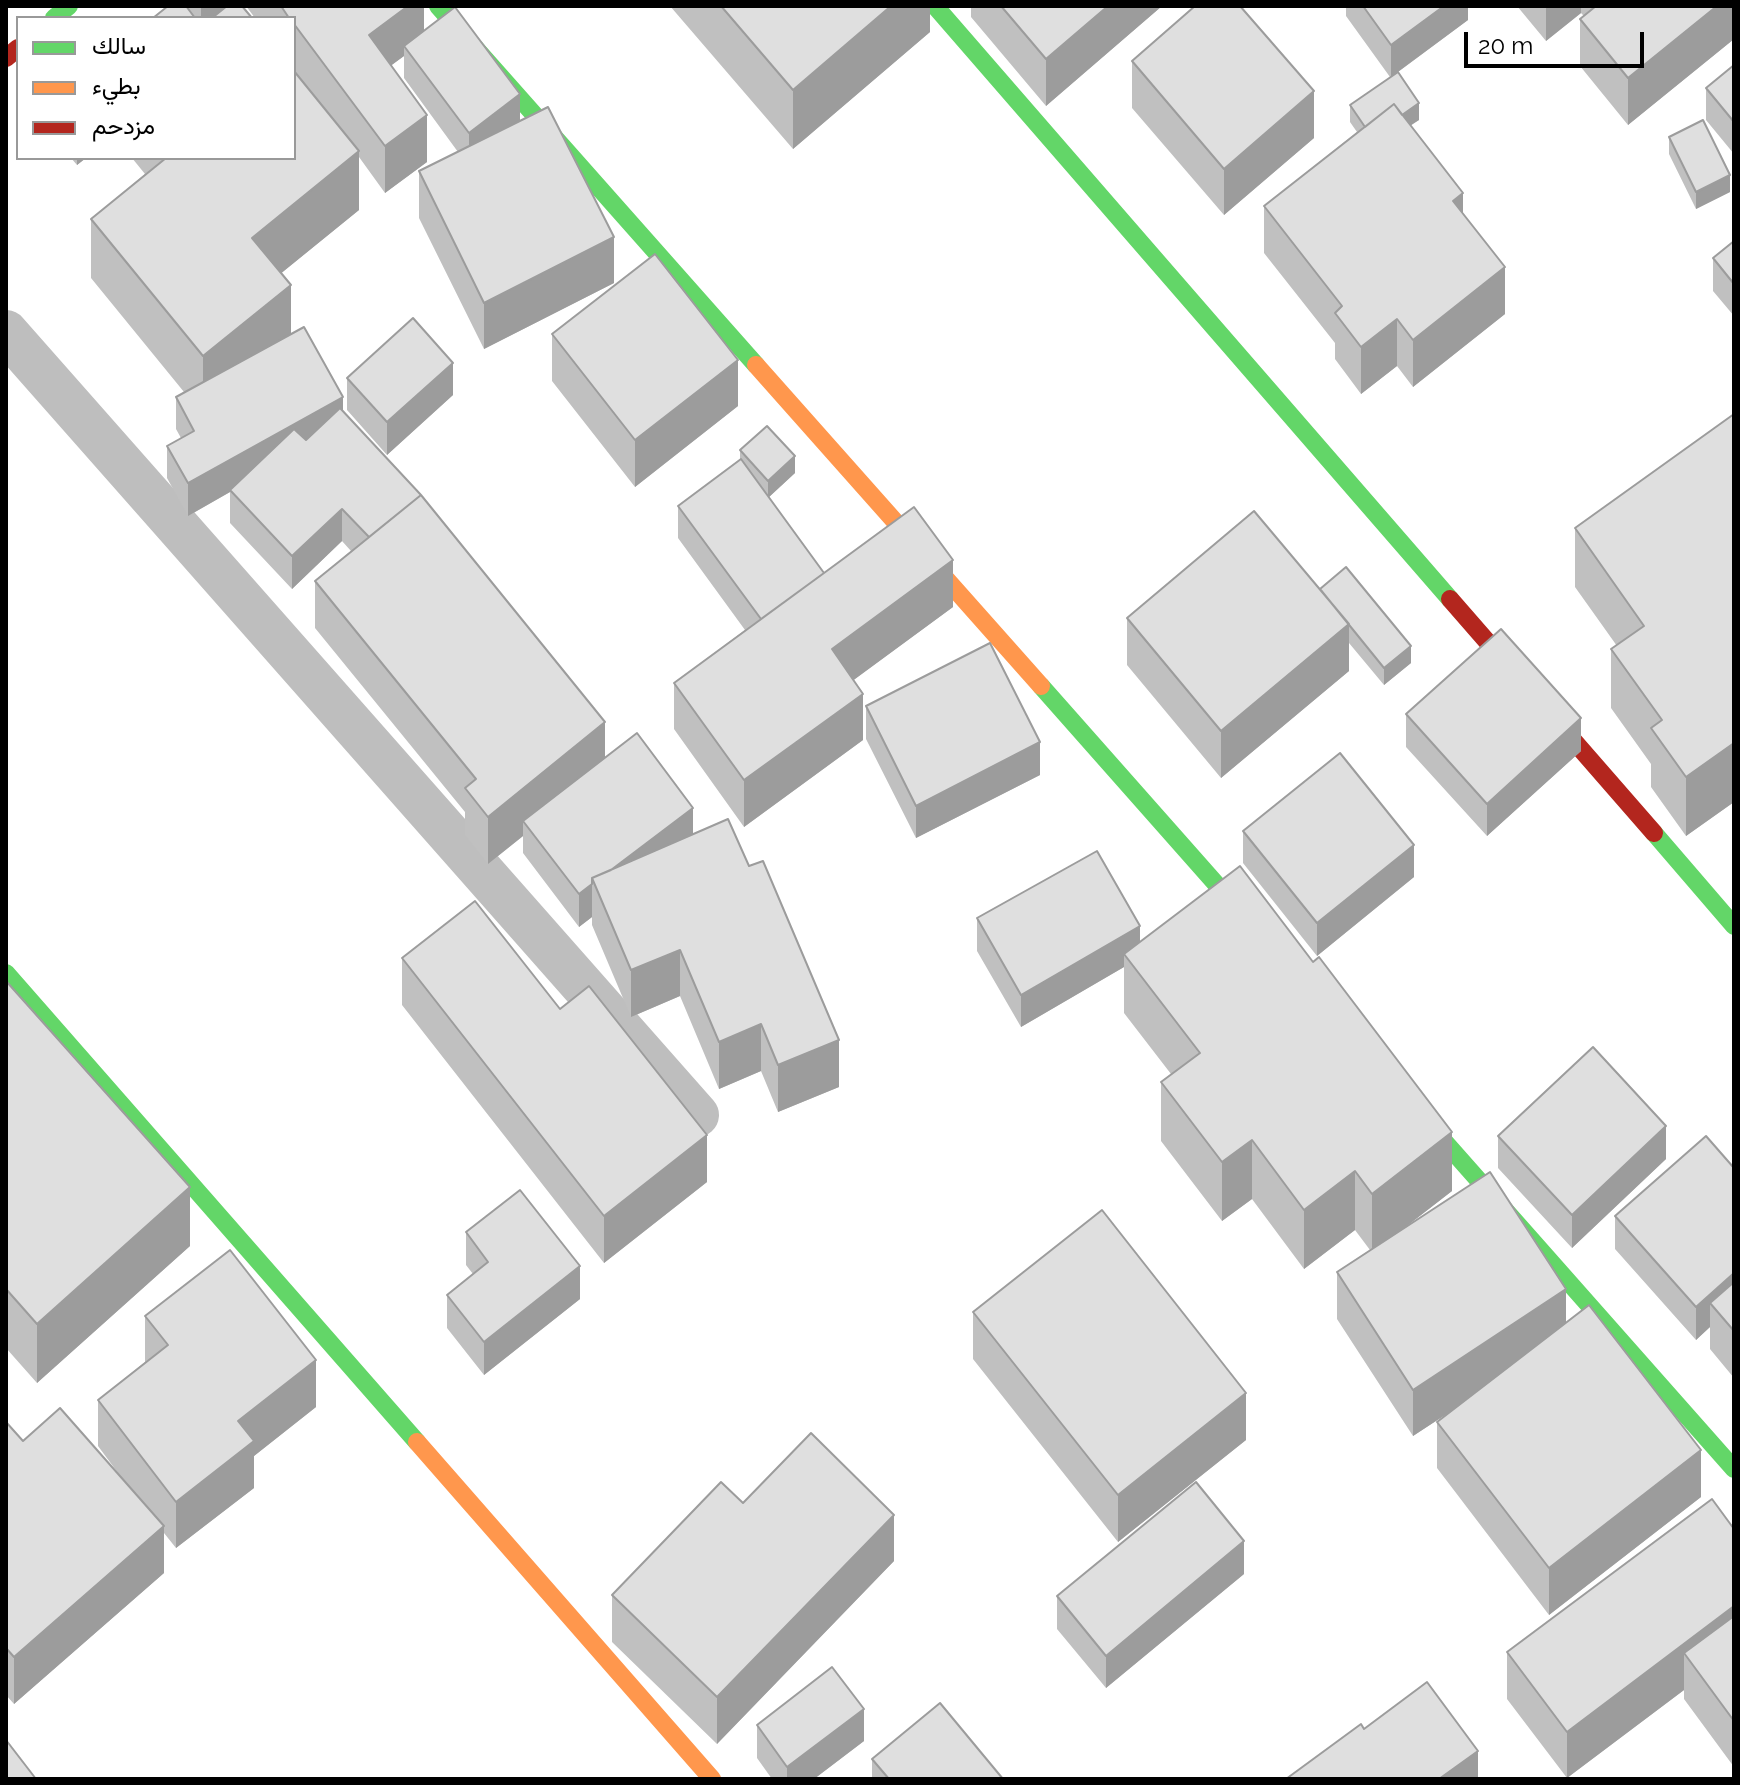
<!DOCTYPE html>
<meta charset="utf-8">
<style>
body{margin:0}
#map{position:relative;width:1740px;height:1785px;overflow:hidden;background:#fff;font-family:Raleway,Vazirmatn,sans-serif}
canvas{display:block}
.frame{position:absolute;inset:0;border:8px solid #000;pointer-events:none}
.legend{position:absolute;left:16px;top:16px;width:280px;height:144px;box-sizing:border-box;background:#fff;border:2px solid #999;margin:0;padding:10px 14px;list-style:none;font-size:24px;color:#000}
.legend li{display:flex;align-items:center;gap:16px;height:40px}
.legend b{width:40px;border:2px solid #999}
.scale{position:absolute;left:1464px;top:32px;width:180px;height:36px;box-sizing:border-box;border:4px solid #000;border-top:0;padding-left:10px;font-size:24px;line-height:28px;white-space:nowrap;color:#000;-webkit-text-stroke:6px #fff;paint-order:stroke}
</style>
<div id="map">
<canvas width="1740" height="1785"></canvas>
<div class="frame"></div>
<ul class="legend">
<li><b style="height:10px;background:#63d668"></b>سالك</li>
<li><b style="height:10px;background:#ff974d"></b>بطيء</li>
<li><b style="height:10px;background:#b3261e"></b>مزدحم</li>
</ul>
<div class="scale">20 m</div>
</div>
<script>
const ctx = document.querySelector('canvas').getContext('2d');
ctx.lineJoin = 'round';
function stroke(path, color, width, dash) {
  ctx.strokeStyle = color;
  ctx.lineWidth = width;
  ctx.lineCap = dash ? 'butt' : 'round';
  ctx.setLineDash(dash || []);
  ctx.stroke(path);
}
function paint(path, color) {
  ctx.fillStyle = color;
  ctx.fill(path, 'evenodd');
}
const street = new Path2D(`
 M6,332l691,783`);
const fast = new Path2D(`
 M438,6l318,359
 M935,6l515,593
 M54,18l15,-12
 M1041,686l214,242
 M1654,833l80,93
 M6,973l411,469
 M1412,1105l322,364`);
const slow = new Path2D(`
 M756,365l285,321
 M417,1442l295,337`);
const jam = new Path2D(`
 M6,58l12,-10
 M1450,599l204,234`);
const wall = new Path2D(`
 M168,6h256v25l96,90 94,162 -130,66 -65,-131v-47l39,-19 -54,-74v-22l-13,9 36,97 -42,31 -26,-36v53l-78,63 10,61 52,78 262,345 88,77 146,253 -61,25 -17,-41 -42,18 -39,-93 -49,21 -39,-92v-8l-13,10 -56,-74v-17l-35,28 -23,-29v-23l-150,-184v-47l36,-30 -9,-10 -50,48 -62,-66v-31l-42,24 -21,-38v-32l14,-8 -5,-9v-32l8,-5 -93,-114v-59l54,-45 -13,-16h162v-140h-39l-9,-12 -2,2 7,10h-98z
 M670,6h260v26l-137,117z
 M971,6h191l-116,100 -75,-89z
 M1346,6h122v14l-70,52 21,48 -9,5 53,89 42,100 -92,73 -16,-21 -36,28 -26,-35v-16l-71,-90v-47l93,-74 -7,-10v-17l40,-28 -44,-61z
 M1517,6h217v33l-106,86 -48,-59v-47l4,-3 -3,-3 -35,28z
 M1132,61l182,77 -90,77 -92,-107z
 M1734,65v89l-28,-34v-32z
 M1669,137l61,55 -34,17 -27,-55z
 M71,158h15l-9,7z
 M1734,241v75l-21,-25v-33z
 M552,334l186,72 -103,81 -83,-106z
 M347,378l106,17 -66,60 -40,-45z
 M1734,414v388l-48,34 -35,-49v-23l-40,-56v-59l6,-3 -42,-59v-59z
 M740,450l55,23 -26,24 55,76 129,34 -100,73 10,60 -119,87 -70,-98v-46l71,-53 -67,-92v-32l62,-46z
 M1320,589l91,74 -27,22 -35,-42v28l-128,107 -94,-113v-47z
 M866,706l174,69 -124,63 -50,-99z
 M1406,714l175,37 -94,85 -81,-89z
 M1243,831l171,46 -97,79 -74,-93z
 M977,918l163,24 312,249 -49,38 163,93 135,175 -152,118 -112,-147v-46l8,-7 -32,21 -76,-117v-47l33,-22 -15,-20 -51,39 -52,-70 -30,22 -61,-80v-59l10,-8 -47,-61v-46l-103,60 -44,-76z
 M402,958l305,224 -103,81 -202,-258z
 M6,981l184,265 -153,137 -31,-35z
 M1498,1136l168,23 -94,89 -74,-80z
 M1734,1168v210l-24,-29v-22l-14,13 -81,-91v-33z
 M466,1232l114,67 -96,76 -37,-47v-33l26,-21 -7,-9z
 M973,1312l273,128 -128,102 -145,-183z
 M145,1316l171,91 -62,49v32l-78,60 -12,-15v40l-150,131 -8,-9v-273l17,19 101,40 -26,-35v-46l47,-38z
 M743,1503l151,58 -177,183 -105,-102v-47z
 M1734,1529v238l-50,-68v-9l-117,88 -60,-79v-47z
 M1244,1574l-138,114 -49,-59v-33z
 M757,1725l107,16 -50,38h-42l-15,-21z
 M872,1759l131,20h-131z`);
const shadedWall = new Path2D(`
 M201,6h45l-16,12h-29z
 M408,6h16v35l-20,5v10l-35,26v-47z
 M891,6h39v26l-137,117v-59z
 M1108,6h54l-116,100v-47z
 M1444,6h24v14l-77,57v-32z
 M1546,6h35v7l-35,28z
 M1717,6h17v33l-106,86v-47z
 M1314,91v47l-90,77v-46z
 M520,94v33l-51,39v-33z
 M1419,103v17l-48,32v-16z
 M427,115v47l-42,31v-47z
 M359,151v59l-107,87v-59z
 M77,158h9l-9,7z
 M1730,175v17l-34,17v-17z
 M1463,193v47l-10,-39z
 M614,237v46l-130,66v-46z
 M1505,267v47l-92,73v-47z
 M291,285v59l-88,71v-59z
 M1397,319v47l-36,28v-47z
 M738,360v46l-103,81v-47z
 M453,363v32l-66,60v-33z
 M343,397v33l-113,60v2l-42,24v-33z
 M795,456v17l-27,25v-17z
 M342,509v32l-50,48v-33z
 M953,560v47l-121,89v-47z
 M1349,624v47l-128,107v-47z
 M1411,646v17l-27,22v-17z
 M863,694v46l-119,87v-47z
 M1581,718v33l-94,85v-32z
 M605,722v46l-82,53v15l-35,28v-47z
 M1040,742v33l-124,63v-32z
 M1734,743v59l-48,34v-59z
 M693,808v32l-99,43z
 M1414,845v32l-97,79v-33z
 M592,884v33l-13,10v-33z
 M1140,926v32l-16,-4v13l-103,60v-32z
 M680,950v46l-49,21v-47z
 M761,1024v47l-42,18v-47z
 M839,1040v47l-61,25v-47z
 M1666,1126v33l-94,89v-33z
 M1452,1132v59l-80,62v-59z
 M707,1135v47l-103,81v-47z
 M1252,1140v59l-30,22v-59z
 M1355,1171v59l-51,39v-59z
 M190,1187v59l-153,137v-59z
 M580,1266v33l-96,76v-33z
 M1734,1273v33l-24,-3v24l-14,13v-33z
 M1566,1289v47l-153,100v-46z
 M316,1360v47l-62,49v32l-78,60v-46l62,-81z
 M1246,1393v47l-128,102v-47z
 M1701,1450v47l-152,118v-47z
 M894,1515v46l-177,183v-47z
 M164,1526v47l-150,131v-47z
 M1244,1541v33l-138,114v-32z
 M1734,1606v47h-50v37l-117,88v-46z
 M864,1709v32l-50,38h-27v-12z
 M1478,1751v28h-39z`);
const building = new Path2D(`
 M168,6h18l9,12h-42z
 M227,6h15l10,12h-40z
 M281,6h127l-39,29 58,80 -42,31 -91,-122v-6h-5z
 M721,6h170l-98,84z
 M1001,6h107l-62,53z
 M1195,6h45l74,85 -90,78 -92,-108z
 M1363,6h81l-53,39z
 M1596,6h121l-89,72 -48,-59z
 M455,7l65,87 -51,39 -65,-87z
 M1734,65v57l-28,-34z
 M294,71l65,80 -107,87 39,47 -88,71 -112,-137 75,-61h128z
 M1398,72l21,31 -17,12 -8,-11 -29,23 -15,-22z
 M1394,104l69,89 -10,8 52,66 -92,73 -16,-21 -36,28 -26,-34 7,-7 -78,-100z
 M548,107l66,130 -130,66 -65,-132z
 M1703,120l27,55 -34,17 -27,-55z
 M1734,241v43l-21,-26z
 M655,254l83,106 -103,80 -83,-106z
 M413,318l40,45 -66,59 -40,-44z
 M304,327l39,70 -155,86 -21,-37 27,-15 -18,-34z
 M340,408l81,87 -52,42 -27,-28 -50,47 -62,-66 64,-61 12,11z
 M1734,414v329l-48,34 -35,-49 11,-8 -51,-71 33,-23 -69,-98z
 M767,426l28,30 -27,25 -28,-31z
 M741,459l83,114 -63,46 -83,-113z
 M421,495l184,227 -117,95 -23,-29 11,-9 -161,-198z
 M914,507l39,53 -121,89 31,45 -119,86 -70,-97z
 M1254,511l95,113 -128,107 -94,-113z
 M1346,567l65,79 -27,22 -64,-79z
 M1501,629l80,89 -94,86 -81,-90z
 M990,643l50,99 -124,64 -50,-100z
 M637,733l56,75 -82,62 -19,8v6l-13,10 -56,-73z
 M1340,753l74,92 -97,78 -74,-92z
 M728,819l21,47 14,-5 76,179 -61,25 -17,-41 -42,18 -39,-92 -49,20 -39,-92z
 M1097,851l43,75 -119,69 -44,-77z
 M1240,866l73,96 6,-5 133,175 -80,62 -17,-23 -51,39 -52,-70 -30,22 -61,-80 39,-29 -76,-99z
 M475,901l85,108 29,-23 118,149 -103,81 -202,-258z
 M6,981l184,206 -153,137 -31,-35z
 M1593,1047l73,79 -94,89 -74,-79z
 M1706,1136l28,32v105l-38,34 -81,-91z
 M1490,1172l76,117 -153,101 -76,-118z
 M520,1190l60,76 -96,76 -37,-47 41,-33 -22,-30z
 M1102,1210l144,183 -128,102 -145,-183z
 M230,1250l86,110 -78,61 16,20 -78,61 -78,-102 70,-55 -23,-29z
 M1734,1282v49l-24,-28z
 M1589,1305l112,145 -152,118 -112,-146z
 M60,1408l104,118 -150,131 -8,-9v-226l17,19z
 M811,1433l83,82 -177,182 -105,-102 109,-113 22,21z
 M1196,1482l48,59 -138,115 -49,-60z
 M1712,1499l22,30v77l-167,126 -60,-80z
 M1734,1616v105l-50,-68z
 M832,1667l32,42 -77,58 -30,-42z
 M1427,1682l51,69 -39,28h-153l75,-55 3,5z
 M940,1703l63,76h-114l-17,-20z
 M6,1740l30,39h-30z`);
stroke(street, '#bebebe', 44);
stroke(fast, '#63d668', 18);
stroke(slow, '#ff974d', 18);
stroke(jam, '#b3261e', 18);
paint(wall, '#c0c0c0');
paint(shadedWall, '#9c9c9c');
paint(building, '#dfdfdf');
stroke(building, '#9c9c9c', 2);
</script>
